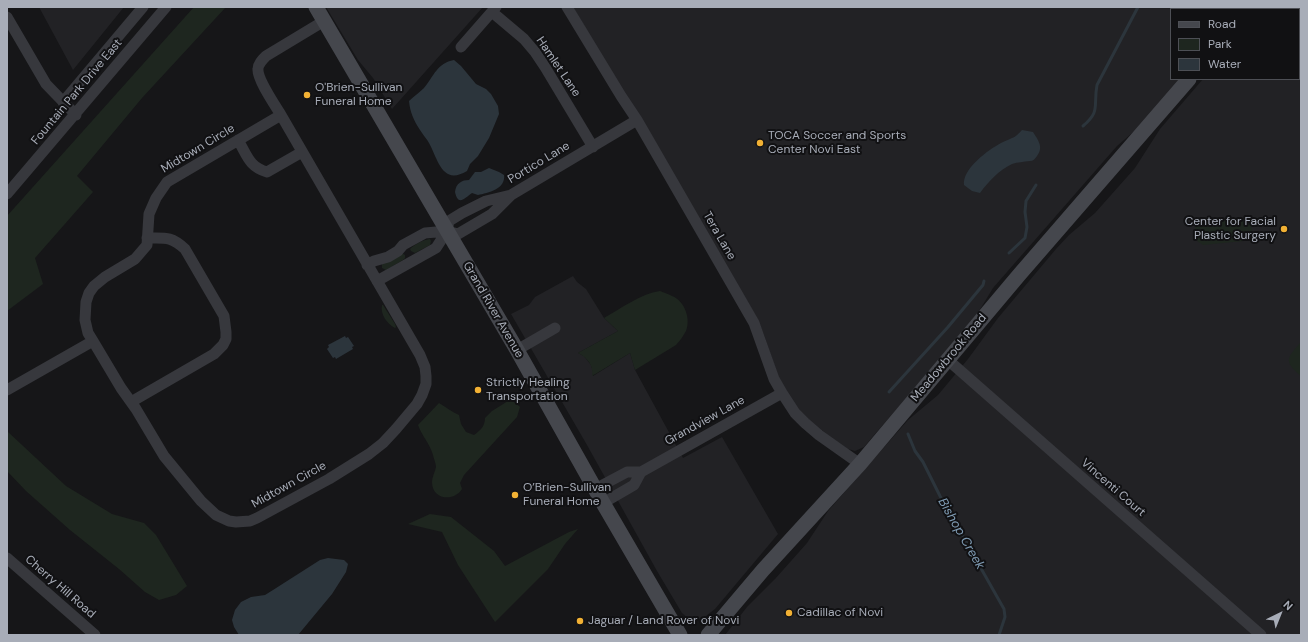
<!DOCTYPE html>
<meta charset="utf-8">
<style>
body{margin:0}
#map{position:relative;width:1308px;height:642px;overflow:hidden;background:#161618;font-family:"DM Sans",sans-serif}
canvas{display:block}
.frame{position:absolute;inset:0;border:8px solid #a8adb8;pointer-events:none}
.legend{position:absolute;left:1170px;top:8px;width:130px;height:72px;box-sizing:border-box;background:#111113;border:1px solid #4d4f55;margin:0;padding:5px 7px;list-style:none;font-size:12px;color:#a8adb8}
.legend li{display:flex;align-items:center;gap:8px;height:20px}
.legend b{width:20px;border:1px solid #4d4f55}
.north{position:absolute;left:1260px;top:594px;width:40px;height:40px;-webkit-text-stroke:3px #111113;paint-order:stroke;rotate:43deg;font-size:11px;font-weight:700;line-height:16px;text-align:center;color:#a8adb8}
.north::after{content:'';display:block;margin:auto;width:14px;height:18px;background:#a8adb8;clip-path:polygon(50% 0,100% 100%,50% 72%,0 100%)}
</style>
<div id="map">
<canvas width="1308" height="642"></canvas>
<div class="frame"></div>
<ul class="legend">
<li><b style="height:5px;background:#45474d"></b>Road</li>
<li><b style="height:11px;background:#1e261f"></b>Park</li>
<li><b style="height:11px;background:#2c353c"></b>Water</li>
</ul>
<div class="north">N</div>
</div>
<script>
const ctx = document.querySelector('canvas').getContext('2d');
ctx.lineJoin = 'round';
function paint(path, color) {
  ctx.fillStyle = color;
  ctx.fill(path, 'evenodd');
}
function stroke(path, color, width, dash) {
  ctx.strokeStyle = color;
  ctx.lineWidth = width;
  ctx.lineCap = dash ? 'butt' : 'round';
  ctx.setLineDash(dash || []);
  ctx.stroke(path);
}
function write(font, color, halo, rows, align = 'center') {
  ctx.font = font + ' "DM Sans",sans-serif';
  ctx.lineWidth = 4;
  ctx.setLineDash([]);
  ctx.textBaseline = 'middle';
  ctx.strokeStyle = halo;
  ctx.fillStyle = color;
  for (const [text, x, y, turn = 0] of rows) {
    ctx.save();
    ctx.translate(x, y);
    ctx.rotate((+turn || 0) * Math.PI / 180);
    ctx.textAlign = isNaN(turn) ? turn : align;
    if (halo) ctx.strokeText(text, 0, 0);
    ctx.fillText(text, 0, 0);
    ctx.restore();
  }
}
const built = new Path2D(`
 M39,7h85l-51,63z
 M326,7h157l-91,102 -19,-31 -15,-18z
 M573,7h652l1,2h-55v70h13l-46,49 -21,18 -124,142 -20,33 -20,23 -78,90 -11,13 -9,4 -7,-2 -20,-14 -24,-19 -11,-13 -15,-27 -14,-41 -7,-17z
 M1272,7h29v628h-576l22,-28 28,-28 32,-36 21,-32 80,-91 30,-25 30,-36 30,-41 58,-69 13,-14 26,-22 40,-45 25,-39 43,-50h96v-70h-28z
 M573,276l4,6 9,7 18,29 14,13 -40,22 6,3 7,9 2,6v5l37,-23 5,17 48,88 39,-21 56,97 -63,75 -13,10 -9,1 -4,-1 -7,-6 -3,-5 -22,-37 -70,-126 -76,-131 18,-9 6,-8z`);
const green = new Path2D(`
 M194,7h32l-84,91 -65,78 16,16 -58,66 8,26 -36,27v-95z
 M1242,218c8,3 10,8 10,16l-5,6 -3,1 -41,4 -6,-4 -2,-7v-7l6,-5z
 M430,239l1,2 -1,4 -15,8 -4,-2 -1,-2c5,-5 13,-9 20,-10z
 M402,253l3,2v3l-2,2 -17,10 -4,-2v-5z
 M660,291c4,2 9,3 12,5 13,5 19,23 14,35 -3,5 -6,10 -10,14l-41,25 -5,-17 -38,23c2,-10 -5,-19 -14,-23l40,-22 -14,-13c18,-10 36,-24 56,-27z
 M382,305h1l12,19 1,3 -1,1c-8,-4 -15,-14 -13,-23z
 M1301,342v34c-18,-15 -14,-18 0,-34z
 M508,401l6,1 6,5 -3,10 -53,58 -4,8 2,6c-8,13 -30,11 -30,-7 0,-5 3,-10 4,-15 0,-3 -2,-8 -3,-12 -3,-11 -11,-19 -15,-30l21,-22c7,4 13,9 20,12l2,9 5,8 8,3c7,-5 11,-9 11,-17l7,-7z
 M7,431l59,55 46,28 32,9 12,12 31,51 -11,9 -17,5 -14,-8 -26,-23 -49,-39 -44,-39 -19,-20z
 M430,514l21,3 43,34 11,15 64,-34 9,-3 -13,15 -17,25 -53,53 -37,-57 -16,-33 -34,-8z`);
const water = new Path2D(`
 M454,60l7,6 15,18 10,5 5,5 7,12 1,8 -10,24 -11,18 -8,8 -3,7c-25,15 -29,-12 -38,-28 -2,-4 -6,-8 -9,-13 -6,-9 -10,-18 -11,-29 5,-5 11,-9 15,-13 10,-12 13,-25 30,-28z
 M1022,130l11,2c5,8 11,15 4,24 -2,3 -4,5 -7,5 -7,1 -12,1 -18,3 -14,7 -23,17 -32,29l-8,-2 -8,-6c-2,-16 24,-35 37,-42 3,-2 8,-3 11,-5 4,-1 7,-5 10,-8z
 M489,168l10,4 5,3c2,14 -16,18 -26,20l-6,-2c-8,6 -14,13 -17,-1 1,-9 7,-12 14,-12l6,-8h6z
 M345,336l1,2 2,-1 6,9 -2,1 1,2 -17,10 -1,-2 -2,1 -6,-9 2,-2 -1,-2z
 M328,558l16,2 4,4 -2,8 -14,22 -34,41h-59l-5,-8 -2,-7 3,-10 6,-8 10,-5 14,-2 8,-5 47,-30z`);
const stream = new Path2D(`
 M1083,126c18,-15 10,-20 14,-41l41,-78
 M1009,253l16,-15 2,-11 -2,-15 1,-11 10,-16
 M889,392l59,-65 35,-42 1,-4
 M908,434l7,17 8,11 17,34 64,113 1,8 -6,18`);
const street = new Path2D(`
 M567,7l54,89 16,24 117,203 20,56 8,14 13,20 10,10 14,12 41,29
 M492,12l32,27 11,13 10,15 48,80
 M7,17l39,67 30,31
 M461,47l35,-40
 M1299,57l2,2
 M63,102l80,-95
 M281,115l139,240 5,12 1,9v8l-4,11 -5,9 -21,25 -13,14 -14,11 -40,25 -72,39 -7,3 -14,1 -7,-1 -13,-6 -15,-14 -37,-45 -28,-47 -15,-21 -28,-47 -5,-8 -3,-13 1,-18 3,-9 5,-7 11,-9 30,-18 12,-14 2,-31 7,-16 11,-16z
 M281,115c-6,-10 -24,-36 -23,-46 0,-5 4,-9 8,-13l58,-35
 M238,140c9,15 11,27 29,32l35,-20
 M7,194l159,-187
 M511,195l-19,19 -34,20 -11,-3 2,-10 13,-8 24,-12 25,-6 126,-75
 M367,265l7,-4 14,-4 10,-6 5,-6 22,-12 22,-2 -11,17 -59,33
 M517,350l38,-22
 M948,360l313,275
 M7,390l86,-49
 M131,402l83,-48 9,-9 3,-6v-7l-2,-16 -39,-67c-14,-13 -20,-11 -38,-11
 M595,489l32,-17h14
 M603,503l31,-18 7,-13 141,-79
 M7,558l88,77`);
const secondary = new Path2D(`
 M316,7l201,343 86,153 77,132
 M1242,7l2,2
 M708,635l55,-65 97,-106 159,-189 170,-196`);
const markers = [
 [307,95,4,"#f2b134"],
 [760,143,4,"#f2b134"],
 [1284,229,4,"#f2b134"],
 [478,390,4,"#f2b134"],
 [515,495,4,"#f2b134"],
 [789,613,4,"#f2b134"],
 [580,621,4,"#f2b134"]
];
const streetNames = [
 ["Hamlet Lane",558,67,56],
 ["Fountain Park Drive East",77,92,-50],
 ["Midtown Circle",198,149,-31],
 ["Portico Lane",539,163,-31],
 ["Tera Lane",719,236,60],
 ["Grand River Avenue",493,310,60],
 ["Meadowbrook Road",949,358,-50],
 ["Grandview Lane",705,421,-29],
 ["Midtown Circle",289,485,-29],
 ["Vincenti Court",1113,488,41],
 ["Cherry Hill Road",60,587,41]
];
const poiNames = [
 ["O'Brien-Sullivan",315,88],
 ["Funeral Home",315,102],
 ["TOCA Soccer and Sports",768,136],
 ["Center Novi East",768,150],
 ["Center for Facial",1276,222,"right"],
 ["Plastic Surgery",1276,236,"right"],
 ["Strictly Healing",486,383],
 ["Transportation",486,397],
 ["O’Brien-Sullivan",523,488],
 ["Funeral Home",523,502],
 ["Cadillac of Novi",797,613],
 ["Jaguar / Land Rover of Novi",588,621]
];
const waterNames = [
 ["Bishop Creek",961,534,60]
];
paint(built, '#222225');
paint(green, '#1e261f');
paint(water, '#2c353c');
stroke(stream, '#2c353c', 3);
stroke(street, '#37383d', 11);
stroke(secondary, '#45474d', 15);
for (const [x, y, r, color] of markers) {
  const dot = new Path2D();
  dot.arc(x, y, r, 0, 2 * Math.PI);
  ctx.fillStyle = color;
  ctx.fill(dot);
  stroke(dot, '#111113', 1.5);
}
write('12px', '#a8adb8', '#111113', streetNames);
write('12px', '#a8adb8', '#111113', poiNames, 'left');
write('italic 13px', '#7f9bb3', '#111113', waterNames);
</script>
